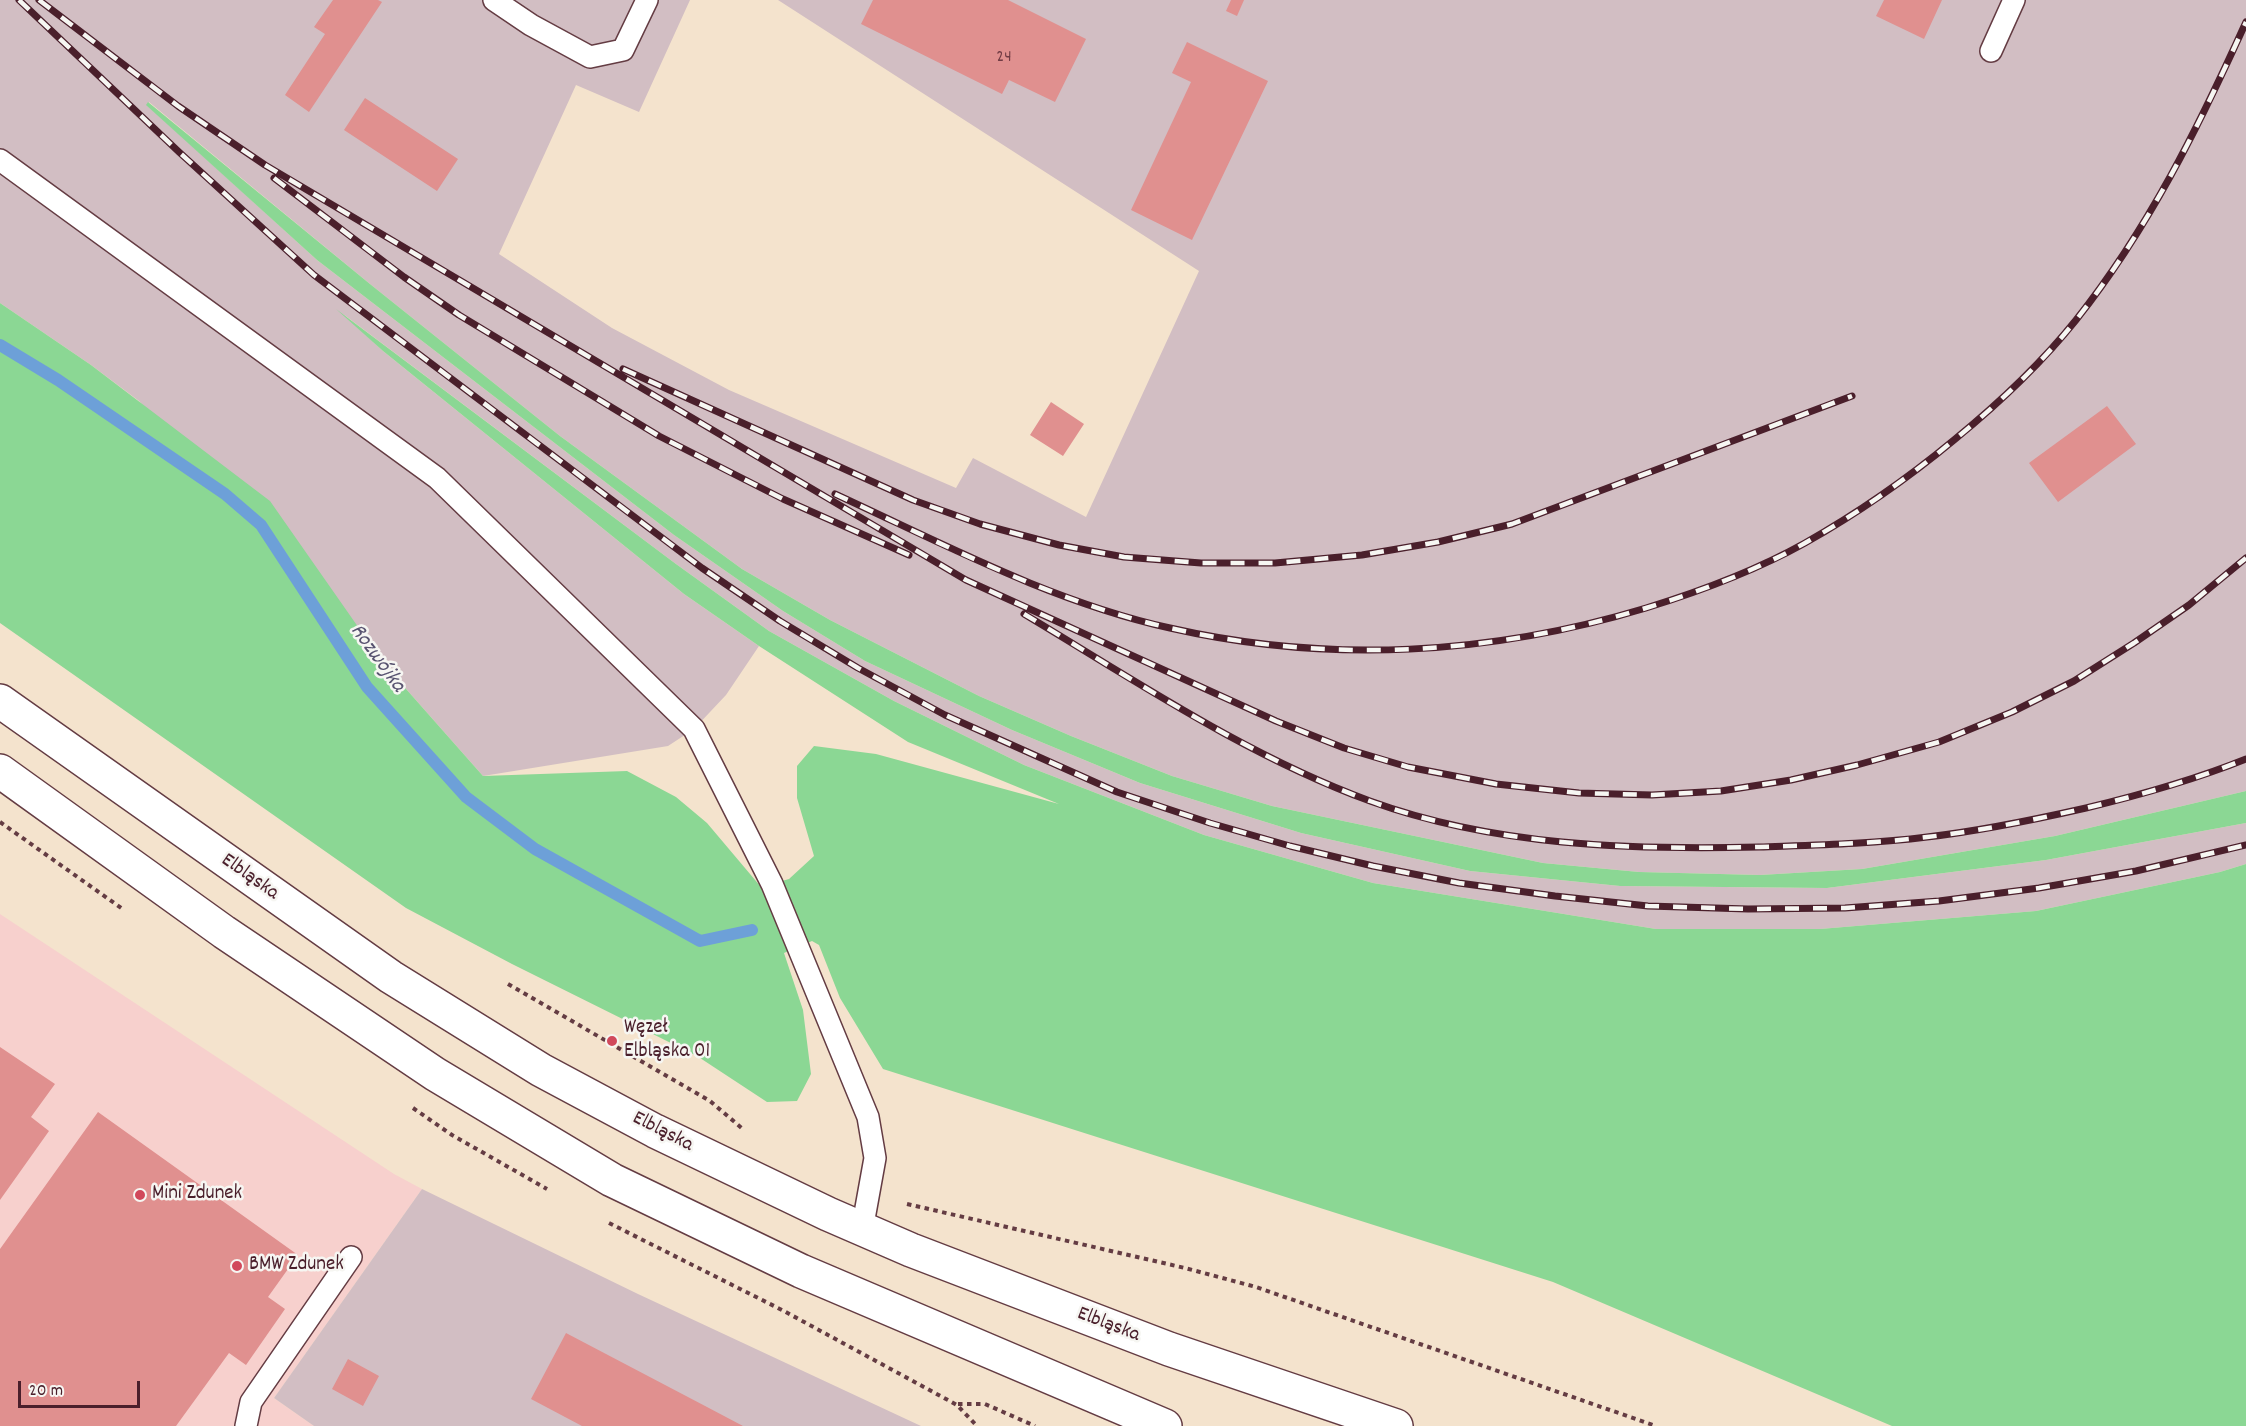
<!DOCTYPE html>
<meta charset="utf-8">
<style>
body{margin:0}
#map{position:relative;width:2246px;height:1426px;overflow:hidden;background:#f4e3cd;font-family:Dekko,sans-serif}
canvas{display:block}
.scale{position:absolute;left:18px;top:1381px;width:122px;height:27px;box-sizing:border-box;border:3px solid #4a1f2b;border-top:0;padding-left:8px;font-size:18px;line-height:21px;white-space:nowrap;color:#4a1f2b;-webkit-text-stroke:4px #f6f6f2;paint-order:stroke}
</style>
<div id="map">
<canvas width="2246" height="1426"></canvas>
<div class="scale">20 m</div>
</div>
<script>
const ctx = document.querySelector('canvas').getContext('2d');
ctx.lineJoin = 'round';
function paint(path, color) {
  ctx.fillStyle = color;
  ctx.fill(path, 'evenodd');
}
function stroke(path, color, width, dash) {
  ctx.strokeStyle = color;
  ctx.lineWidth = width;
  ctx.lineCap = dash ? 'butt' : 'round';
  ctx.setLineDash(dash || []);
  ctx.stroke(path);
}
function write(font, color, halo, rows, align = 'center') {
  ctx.font = font + ' Dekko,sans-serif';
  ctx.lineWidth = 5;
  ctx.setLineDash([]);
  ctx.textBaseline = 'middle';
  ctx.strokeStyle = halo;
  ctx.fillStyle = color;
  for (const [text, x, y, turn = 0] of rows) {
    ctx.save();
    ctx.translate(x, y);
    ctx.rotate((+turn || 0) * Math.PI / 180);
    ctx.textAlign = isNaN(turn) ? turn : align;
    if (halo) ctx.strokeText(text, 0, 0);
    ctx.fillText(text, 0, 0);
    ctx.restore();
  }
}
const built = new Path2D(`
 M0,914l394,260 28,15 -148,209 40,28h-314z`);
const industrial = new Path2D(`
 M0,0h690l-51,112 -63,-27 -77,169 113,74 117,62 227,98 17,-30 113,59 113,-246 -421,-271h1468v791l-191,45 -193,33 -102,6 -121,-3 -96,-9 -271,-57 -100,-30 -101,-40 -92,-40 -149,-76 -88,-51 -182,-133 -190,-152 -221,-182 -2,3 170,155 357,275 109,76 82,50 147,69 128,53 161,50 169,38 150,15 207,2 219,-28 200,-37v41l-26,8 -184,39 -216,18h-164l-283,-46 -169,-48 -180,-70 -130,-64 -125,-70 -93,-67 -333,-250 40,37 301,243 75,52 -33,49 -32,34 -26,17 -185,30 -99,-112 -245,-263 -48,-36 -91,-62z
 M422,1189l216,105 283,132h-607l-40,-28z`);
const green = new Path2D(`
 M148,102l222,182 190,152 182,133 88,51 149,76 92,40 101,40 100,30 271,57 96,9 121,3 102,-6 193,-33 191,-45v32l-200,37 -219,28 -207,-2 -150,-15 -169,-38 -161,-50 -128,-53 -147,-69 -82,-50 -109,-76 -357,-275 -171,-155z
 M0,303l91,62 179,136 114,163 99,112 144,-5 49,26 31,26 54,64 28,-8 25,-23 -17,-58v-32l17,-20 62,8 183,50 -151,-62 -149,-96 -75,-52 -301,-243 -47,-42 340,255 93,67 125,70 130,64 180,70 169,48 283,46h164l216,-18 184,-39 26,-8v562h-354l-339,-144 -670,-213 -43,-71 -21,-53 -7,-4 -28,12 19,57 8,64 -14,27 -30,1 -70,-46 -185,-92 -106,-56 -406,-285z`);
const stream = new Path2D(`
 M0,345l58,35 167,114 36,31 106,162 99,110 69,52 165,92 52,-11`);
const building = new Path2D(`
 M333,0h45l4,2 -73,110 -24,-17 40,-61 -11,-7z
 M873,0h135l78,39 -31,63 -46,-22 -7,14 -141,-70z
 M1231,0h13l-7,16 -11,-5z
 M1884,0h58l-18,39 -48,-23z
 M1187,42l81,39 -76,159 -61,-30 60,-128 -19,-9z
 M365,98l93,61 -21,32 -93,-61z
 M1051,402l33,22 -21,32 -33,-21z
 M2107,406l29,38 -78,58 -29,-39z
 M0,1047l55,37 -24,33 18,14 -49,69z
 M98,1112l200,143 -30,42 17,12 -39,56 -17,-12 -53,73h-176v-177z
 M566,1333l141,74 36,19h-161l-51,-27z
 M348,1359l31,17 -16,30 -31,-17z`);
const path = new Path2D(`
 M0,822l124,88
 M508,984l202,117 34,29
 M413,1108l39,27 95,54
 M907,1204l278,64 71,19 400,139
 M609,1223l173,87 175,95 20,21
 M958,1404h27l50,22`);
const lane = new Path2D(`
 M494,0l37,25 59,32 33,-7 24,-50
 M1991,51l23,-51
 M0,160l437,318 257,251 78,155 96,233 7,41 -13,72
 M246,1426l5,-24 100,-145`);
const primary = new Path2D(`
 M0,701l391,276 150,93 114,61 173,83 83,36 258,99 227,77
 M0,771l224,161 211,142 177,106 189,91 364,155`);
const rail = new Path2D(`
 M19,0l160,152 135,123 388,293 78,53 78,47 87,47 172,77 93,31 80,23 83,20 86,17 96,13 93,10 100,3 97,-1 94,-7 100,-13 97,-17 110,-26
 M39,0l139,106 87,59 701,415 310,141 68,27 64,19 88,17 83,9 73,2 69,-4 70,-11 66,-15 82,-23 73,-30 62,-31 60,-38 55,-38 57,-47
 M274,178l130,99 55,38 200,121 124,63 126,56
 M623,369l290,131 67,24 79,21 65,12 77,6h74l87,-8 76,-13 74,-18 340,-128
 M835,494c109,50 217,108 335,134 159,36 321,27 476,-20 55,-17 109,-37 159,-65 53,-30 102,-64 149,-103 44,-36 86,-75 122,-120 73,-92 122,-192 170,-298
 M1024,614c112,67 223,142 346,187 124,45 259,49 389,46 56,-2 112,-3 168,-10 53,-6 106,-17 159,-29 54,-13 108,-28 160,-49`);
const markers = [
 [612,1041,6,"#d1495b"],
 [140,1195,6,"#d1495b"],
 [237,1266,6,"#d1495b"]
];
const numberNames = [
 ["24",1004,59]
];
const streetNames = [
 ["Elbląska",249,878,35],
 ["Elbląska",662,1133,27],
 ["Elbląska",1108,1326,21]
];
const poiNames = [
 ["Węzeł",624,1029],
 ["Elbląska 01",624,1053],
 ["Mini Zdunek",152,1195],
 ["BMW Zdunek",249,1266]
];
const waterNames = [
 ["Rozwójka",376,659,54]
];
paint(built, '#f7d0cd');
paint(industrial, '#d2bec3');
paint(green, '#8bd794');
stroke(stream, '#6da0d8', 12);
paint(building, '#e0908f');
stroke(lane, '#643c43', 24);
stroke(primary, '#643c43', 36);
stroke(path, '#643c43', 4, [4.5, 4.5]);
stroke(lane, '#fff', 21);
stroke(primary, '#fff', 33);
stroke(rail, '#4a1f2b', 7);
stroke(rail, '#f6f6f2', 4.5, [14]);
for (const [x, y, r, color] of markers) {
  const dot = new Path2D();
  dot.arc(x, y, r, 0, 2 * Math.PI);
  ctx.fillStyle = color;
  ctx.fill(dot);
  stroke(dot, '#f6f6f2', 2);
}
write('18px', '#703b44', null, numberNames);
write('21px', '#4a1f2b', '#f6f6f2', streetNames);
write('21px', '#4a1f2b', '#f6f6f2', poiNames, 'left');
write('italic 22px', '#585370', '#f6f6f2', waterNames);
</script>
